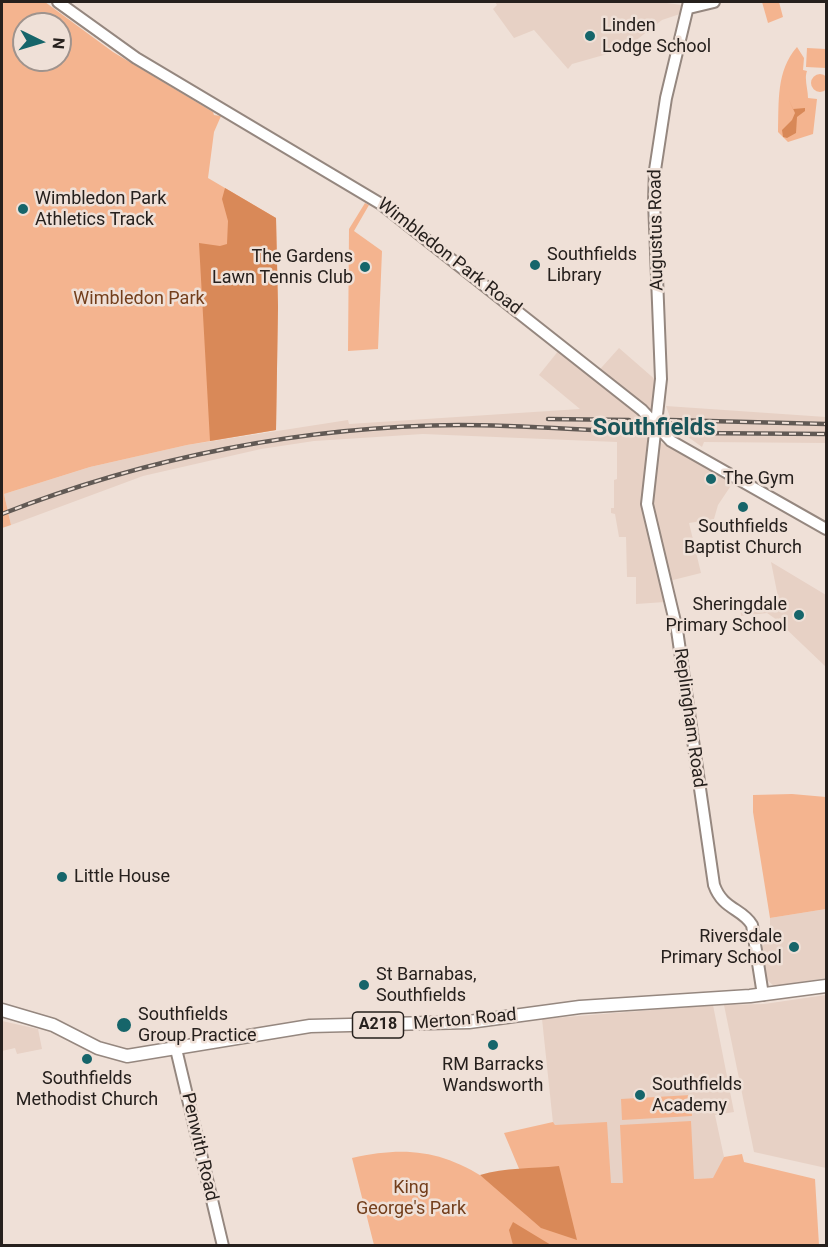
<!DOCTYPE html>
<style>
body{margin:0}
#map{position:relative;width:828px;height:1247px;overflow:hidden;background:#efe0d7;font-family:Roboto,sans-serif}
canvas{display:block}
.frame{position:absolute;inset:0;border:3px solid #26201d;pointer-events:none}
.north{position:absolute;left:12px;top:12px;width:60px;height:60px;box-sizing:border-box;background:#efe0d7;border:2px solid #9f938d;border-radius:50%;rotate:95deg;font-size:16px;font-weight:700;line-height:24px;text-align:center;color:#26201d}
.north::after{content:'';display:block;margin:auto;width:21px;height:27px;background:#16656a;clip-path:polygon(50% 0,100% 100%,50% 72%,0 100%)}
</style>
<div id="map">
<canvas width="828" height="1247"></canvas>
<div class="frame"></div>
<div class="north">N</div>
</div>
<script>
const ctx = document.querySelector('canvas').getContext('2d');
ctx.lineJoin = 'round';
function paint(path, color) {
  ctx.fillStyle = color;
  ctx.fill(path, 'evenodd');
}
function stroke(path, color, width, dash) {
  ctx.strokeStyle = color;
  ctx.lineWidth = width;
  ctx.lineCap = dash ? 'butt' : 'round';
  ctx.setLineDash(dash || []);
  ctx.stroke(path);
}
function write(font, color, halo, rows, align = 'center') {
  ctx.font = font + ' Roboto,sans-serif';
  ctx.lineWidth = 5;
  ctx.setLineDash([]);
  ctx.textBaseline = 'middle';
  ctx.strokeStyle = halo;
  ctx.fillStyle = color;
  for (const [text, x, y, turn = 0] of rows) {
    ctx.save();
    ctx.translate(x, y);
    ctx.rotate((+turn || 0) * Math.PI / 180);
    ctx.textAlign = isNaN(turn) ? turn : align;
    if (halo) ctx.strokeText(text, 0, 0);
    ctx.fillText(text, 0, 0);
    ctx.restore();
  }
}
const built = new Path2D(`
 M495,2h164l23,3 -2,9 -18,6 -37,29 -53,15 -4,5 -34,-39 -20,8 -21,-29 4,-4z
 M619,348l39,34 -4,26 -6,3 5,29 19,7 62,34 -16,24 -4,14 -25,4 12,50 -40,10 4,19 -29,2v-27h-9l-1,-40h-7l-4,-23 -4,-1v-5h3v-28l3,-1v-37l-194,-8 -109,7 -53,8 -118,27 -132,49 -7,-31 86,-27 97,-22 161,-25 1,4 231,-15 -41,-34 20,-25 34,27z
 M666,406l160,11v26l-122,-1 -2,5 -25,-18v-6h-5z
 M771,562l55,33v72l-45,-43 2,-3 -3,-3 -3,2 -10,-7 -26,3 -1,-8 39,-6z
 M826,909v69l-52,8 -7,-6 -5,-32 8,-17v-13z
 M826,995v173l-72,-16 -30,-147 40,-1z
 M713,1005l21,107 -19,3 9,42 -10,21 -20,1 -73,-54 3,58 -13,1 -58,-61 -11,-104z
 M2,1021l36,8 4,20 -25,5 -2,-6 -13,3z`);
const green = new Path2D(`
 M2,2h43l68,50 100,60 1,3 7,1 -7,16 -6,46 68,40 2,89 -2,123 -89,15 -97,22 -86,27 7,31 -9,3zM24,24h36v36h-36z
 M762,2h17l4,15 -15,6z
 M797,47l7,11 -1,12 4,1c-3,8 1,18 1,27l9,1 -4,35 -25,8 -10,-10c1,-30 -2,-61 19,-85z
 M807,48l19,1v19l-20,-1z
 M811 83a9 9 0 1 1 18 0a9 9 0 1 1-18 0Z
 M365,203l4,2 -15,26 28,20 -4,98 -30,2 1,-122z
 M792,794l34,3v112l-56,9 -17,-106v-17z
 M691,1095l1,21 -70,4 -1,-21z
 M691,1121l3,58 19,-1 11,-21 18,-3 2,8 71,17 4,66h-445l-22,-87c53,-12 90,-8 136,22l32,-9 -16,-38 49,-11 2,3 52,-3 4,61h12l-3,-58z`);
const forest = new Path2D(`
 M225,188l51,30 2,89 -2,123 -66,11 -11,-198 21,3 7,-2 1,-23 -6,-22z
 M559,1166l18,74 -36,-12 -61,-53c25,-8 52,-6 79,-9z
 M513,1222l38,23h-38l-4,-15z`);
const water = new Path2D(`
 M789,100l4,9 12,-1v3l-8,6 -1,16 -9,5 -4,-1 -1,-7 10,-10 3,-7z`);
const tertiary = new Path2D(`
 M58,2l78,56 245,146 261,206 29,31 155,88
 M689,2l-23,96 -11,72 -1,31 7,178 -14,125 30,126 37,255c9,25 28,23 38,40l11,70
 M689,8l25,-6
 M176,1049l47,197`);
const primary = new Path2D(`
 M2,1010l51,15 45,23 29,8 183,-30 159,-4 111,-15 170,-11 76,-10`);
const rail = new Path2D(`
 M548,419l81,1
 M670,420l156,4
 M691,433l135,1
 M2,514c145,-57 303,-88 458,-89 60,0 119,5 178,7`);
const markers = [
 [590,36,6,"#16656a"],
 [23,209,6,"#16656a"],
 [535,265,6,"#16656a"],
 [365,267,6,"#16656a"],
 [711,479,6,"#16656a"],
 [743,507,6,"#16656a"],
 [799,615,6,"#16656a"],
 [62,877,6,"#16656a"],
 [794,947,6,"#16656a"],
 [364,985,6,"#16656a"],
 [124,1025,8,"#16656a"],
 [493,1045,6,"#16656a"],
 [87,1059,6,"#16656a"],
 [640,1095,6,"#16656a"]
];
const shields = [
 [378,1025,51]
];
const shieldNames = [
 ["A218",378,1025]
];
const poiNames = [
 ["Linden",602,26],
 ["Lodge School",602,47],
 ["Wimbledon Park",35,199],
 ["Athletics Track",35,220],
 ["Southfields",547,255],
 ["Library",547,276],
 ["The Gardens",353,257,"right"],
 ["Lawn Tennis Club",353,278,"right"],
 ["The Gym",723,479],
 ["Southfields",743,527,"center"],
 ["Baptist Church",743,548,"center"],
 ["Sheringdale",787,605,"right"],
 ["Primary School",787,626,"right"],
 ["Little House",74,877],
 ["Riversdale",782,937,"right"],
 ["Primary School",782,958,"right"],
 ["St Barnabas,",376,975],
 ["Southfields",376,996],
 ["Southfields",138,1015],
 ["Group Practice",138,1036],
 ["RM Barracks",493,1065,"center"],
 ["Wandsworth",493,1086,"center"],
 ["Southfields",87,1079,"center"],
 ["Methodist Church",87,1100,"center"],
 ["Southfields",652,1085],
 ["Academy",652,1106]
];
const streetNames = [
 ["Augustus Road",657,230,-91],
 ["Wimbledon Park Road",449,257,38],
 ["Replingham Road",689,718,82],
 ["Merton Road",465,1020,-5],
 ["Penwith Road",199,1147,77]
];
const parkNames = [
 ["Wimbledon Park",139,299],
 ["King",411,1188],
 ["George's Park",411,1209]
];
const districtNames = [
 ["Southfields",654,429]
];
paint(built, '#e7d1c5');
paint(green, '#f4b48f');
paint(forest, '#d98958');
paint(water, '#d88857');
stroke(tertiary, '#95877f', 14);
stroke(primary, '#95877f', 15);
stroke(tertiary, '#fff', 10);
stroke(primary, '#fff', 12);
stroke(rail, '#615954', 4.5);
stroke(rail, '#efe0d7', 2, [7]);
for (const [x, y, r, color] of markers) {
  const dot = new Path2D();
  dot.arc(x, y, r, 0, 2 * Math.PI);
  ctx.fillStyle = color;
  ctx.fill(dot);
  stroke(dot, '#efe0d7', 2);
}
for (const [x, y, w] of shields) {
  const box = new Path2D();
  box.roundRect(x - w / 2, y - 13, w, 26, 4.5);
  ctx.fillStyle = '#efe0d7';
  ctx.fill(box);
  stroke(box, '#26201d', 1.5);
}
write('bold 16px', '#26201d', null, shieldNames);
write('18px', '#26201d', '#efe0d7', poiNames, 'left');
write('18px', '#26201d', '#efe0d7', streetNames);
write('18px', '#733e1b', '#efe0d7', parkNames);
write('bold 24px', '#195559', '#efe0d7', districtNames);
</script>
